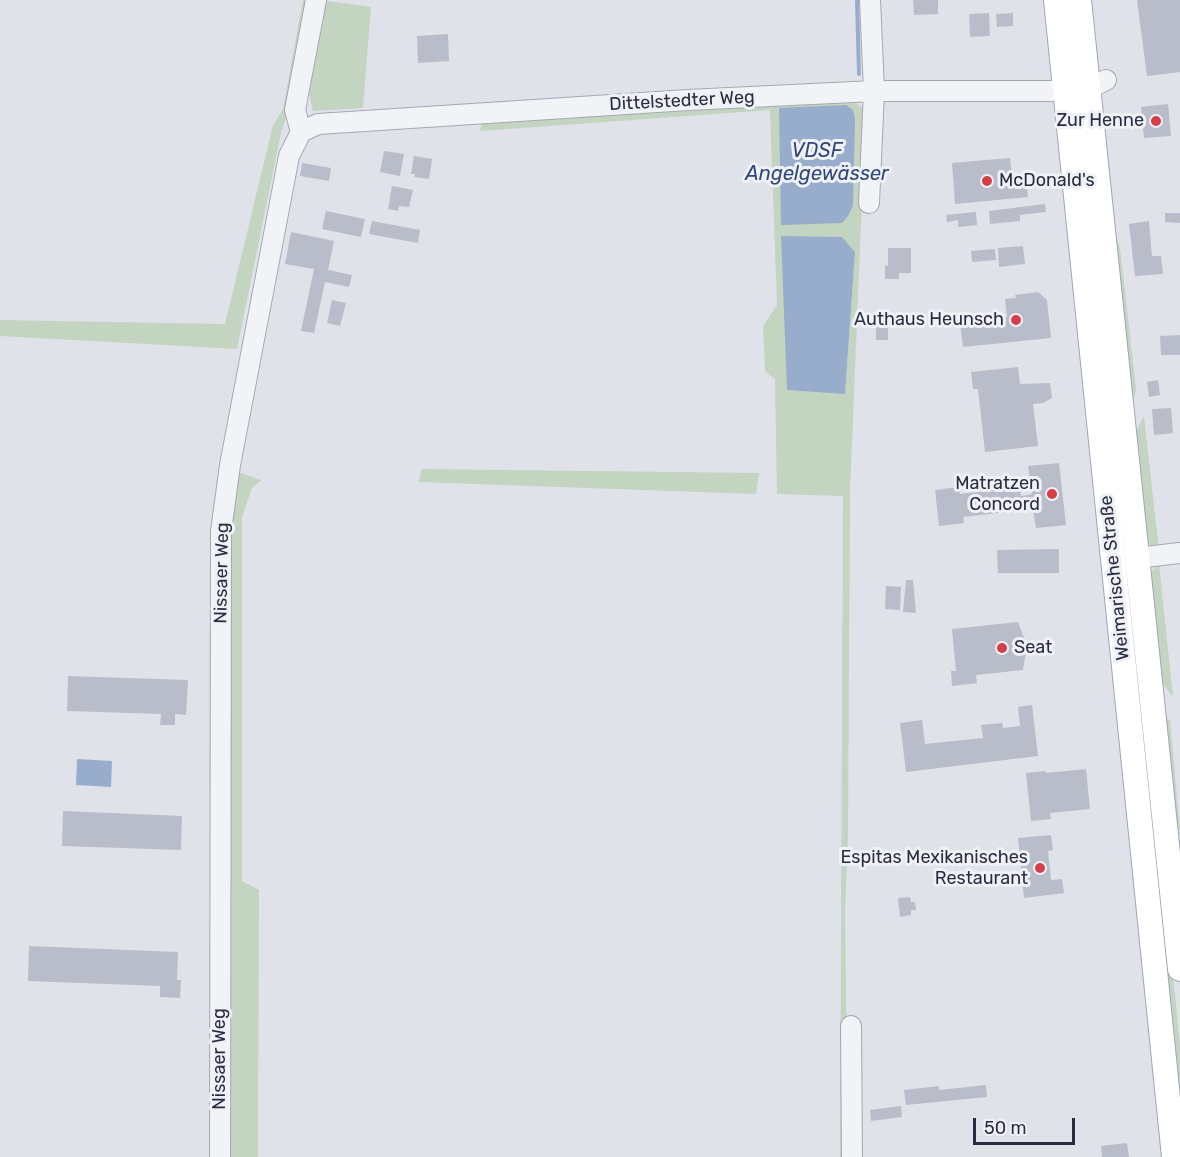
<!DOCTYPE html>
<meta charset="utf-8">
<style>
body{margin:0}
#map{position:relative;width:1180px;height:1157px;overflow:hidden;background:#dfe2e9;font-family:Rubik,sans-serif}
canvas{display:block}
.scale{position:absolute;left:973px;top:1118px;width:102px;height:27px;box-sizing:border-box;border:3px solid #272e41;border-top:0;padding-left:8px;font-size:18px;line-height:21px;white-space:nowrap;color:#272e41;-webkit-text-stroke:4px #eff1f7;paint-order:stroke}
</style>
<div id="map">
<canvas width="1180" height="1157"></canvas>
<div class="scale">50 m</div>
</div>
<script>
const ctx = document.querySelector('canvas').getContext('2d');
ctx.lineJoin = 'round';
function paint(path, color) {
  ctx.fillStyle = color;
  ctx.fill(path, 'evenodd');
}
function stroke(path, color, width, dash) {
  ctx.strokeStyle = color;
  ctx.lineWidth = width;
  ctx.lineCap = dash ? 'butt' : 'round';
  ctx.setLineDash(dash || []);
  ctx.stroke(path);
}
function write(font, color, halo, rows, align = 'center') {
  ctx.font = font + ' Rubik,sans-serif';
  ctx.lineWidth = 6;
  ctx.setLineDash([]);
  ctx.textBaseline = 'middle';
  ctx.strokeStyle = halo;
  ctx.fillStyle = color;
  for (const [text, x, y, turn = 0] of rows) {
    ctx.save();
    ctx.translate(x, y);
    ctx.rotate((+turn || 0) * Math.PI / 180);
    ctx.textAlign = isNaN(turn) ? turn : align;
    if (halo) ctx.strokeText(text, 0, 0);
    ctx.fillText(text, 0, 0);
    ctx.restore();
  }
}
const green = new Path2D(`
 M303,0h6l-21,112 -7,21 -44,216 -237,-13v-16l225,4 48,-199 10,-16z
 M321,0l50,7 -8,101 -50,3 -5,-21z
 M854,102l9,6 1,42 -14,341 -2,344 -3,77 3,245h-8l3,-661 -66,-2 -2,-115 -10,-8 -2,-45 14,-21 -7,-195 -290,21 2,-9zM842,237l13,15 -10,142z
 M1115,234l5,14 16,141 -1,7 -3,2z
 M1144,416l15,134 -6,-2 -9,-11 -12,-98z
 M421,469l338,4 -3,21 -337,-12z
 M235,471l26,9 -9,8 -10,29v364l17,9 -1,267h-31l5,-654z
 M1159,564l14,133 -16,-20 -7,-98 2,-8z
 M1128,572l4,5 48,468v78l-55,-550z
 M1162,717l8,3 10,110 -5,-8z`);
const water = new Path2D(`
 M846,105l7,5 2,9 -2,87 -5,10 -6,7 -61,2 -2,-117z
 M781,236l61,1 13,15 -10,142 -58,-4z
 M77,759l35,2 -1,26 -35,-2z`);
const stream = new Path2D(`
 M857,0l2,74`);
const building = new Path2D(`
 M913,0h25v14l-24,1z
 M1137,0h43v72l-33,4z
 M989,13l1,23 -20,1 -1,-23z
 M1013,13v13l-16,1 -1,-13z
 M448,34l1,27 -31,2 -1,-27z
 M1168,104l3,32 -27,2 -3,-31z
 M384,151l20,3 -4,22 -20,-4z
 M414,156l18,3 -3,20 -15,-2 1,-3h-4z
 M1010,158l2,17 13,-1 3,23 -73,7 -3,-41z
 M302,163l29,5 -2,13 -29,-5z
 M392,186l21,4 -4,17 -10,-1 -1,5 -10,-2z
 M1045,204l1,8 -26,3v6l-30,3 -1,-13z
 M326,211l39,8 -4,18 -39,-8z
 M976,212l1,13 -19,2v-7l-11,2 -1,-7z
 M1165,213h15v10l-15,-1z
 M372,221l48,9 -2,13 -49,-9z
 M1149,221l3,35h9l2,18 -28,2 -6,-52z
 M291,232l43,9 -6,29 24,5 -3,12 -24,-5 -11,51 -13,-2 13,-62 -29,-5z
 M1023,246l2,18 -26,3 -1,-19z
 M888,248h23v25h-12v6h-14v-14l3,1z
 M995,249l1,11 -24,2 -1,-11z
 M1038,292l9,8 4,38 -88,9 -3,-25 47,-5 -2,-18 11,-1 -1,-3z
 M332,300l14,3 -6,23 -13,-3z
 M876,317h12v23h-12z
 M1180,335v20h-19l-1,-19z
 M1018,367l2,17 30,-1 2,15 -9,5 -10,1 5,42 -53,6 -7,-63h-5l-2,-17z
 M1158,380l2,15 -11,2 -2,-15z
 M1171,408l2,25 -19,2 -2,-26z
 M1059,463l7,62 -30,3 -3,-19 -70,8 1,6 -25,3 -4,-36 24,-3 1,7 60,-7 1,9 11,-2 -4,-28z
 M1059,549v24h-61l-1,-23z
 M906,580h7l3,33 -13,-1z
 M886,586l15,1 -1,23 -15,-1z
 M1018,622l9,24 -4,24 -47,5 1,8 -25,3 -1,-15h5l-4,-42z
 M68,676l120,4 -2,35 -11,-1v11h-15l1,-11 -94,-3z
 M1032,705l6,51 -132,16 -6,-49 22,-3 3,24 58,-6 -2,-13 21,-2 1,5 17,-2 -2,-19z
 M1086,769l4,40 -40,4 1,6 -20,2 -5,-48 20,-2v2z
 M63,811l119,5 -1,34 -119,-4z
 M1051,835l2,15 -5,1 3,29 11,-1 2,14 -40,5 -6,-60z
 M910,897l1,5h4l1,8h-5v5l-11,2 -2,-19z
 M29,946l149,6 -1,28h4l-1,18 -20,-1v-11l-132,-5z
 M986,1085l1,12 -81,8 -2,-15 35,-4v4z
 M901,1106l1,11 -31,4 -1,-11z
 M1127,1143l2,14h-27l-1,-11z`);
const minor = new Path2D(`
 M1088,89l18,-9
 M301,132l-6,-22 21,-110
 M869,203l5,-112 -4,-91
 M1137,558l43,-5
 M851,1026l1,131
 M220,1157l1,-626 9,-66 59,-309 12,-24 17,-8 370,-24 186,-9h191`);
const major = new Path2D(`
 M1056,0l118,1157
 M1079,0l101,969`);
const markers = [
 [1156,121,6,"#d63d44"],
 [987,181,6,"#d63d44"],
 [1016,320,6,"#d63d44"],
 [1052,494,6,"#d63d44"],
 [1002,648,6,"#d63d44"],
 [1040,868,6,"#d63d44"]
];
const streetNames = [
 ["Dittelstedter Weg",682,101,-3],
 ["Nissaer Weg",222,573,-89],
 ["Weimarische Straße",1115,578,-96],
 ["Nissaer Weg",220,1059,-90]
];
const poiNames = [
 ["Zur Henne",1144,121],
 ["McDonald's",999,181,"left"],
 ["Authaus Heunsch",1004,320],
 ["Matratzen",1040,484],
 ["Concord",1040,505],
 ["Seat",1014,648,"left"],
 ["Espitas Mexikanisches",1028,858],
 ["Restaurant",1028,879]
];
const waterNames = [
 ["VDSF",817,151],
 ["Angelgewässer",817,174]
];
paint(green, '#c3d4c0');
paint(water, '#98accb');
stroke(stream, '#98accb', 4);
paint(building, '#b9bdc9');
stroke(minor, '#a4a8b3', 22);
stroke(major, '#9ea5b6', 26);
stroke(minor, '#f2f3f7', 20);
stroke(major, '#fff', 24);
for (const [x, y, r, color] of markers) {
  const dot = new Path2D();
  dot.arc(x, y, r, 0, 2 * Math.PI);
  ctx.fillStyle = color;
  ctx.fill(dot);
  stroke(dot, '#eff1f7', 2);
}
write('18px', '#272e41', '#eff1f7', streetNames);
write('18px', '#272e41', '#eff1f7', poiNames, 'right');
write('italic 20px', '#2f4878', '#eff1f7', waterNames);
</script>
